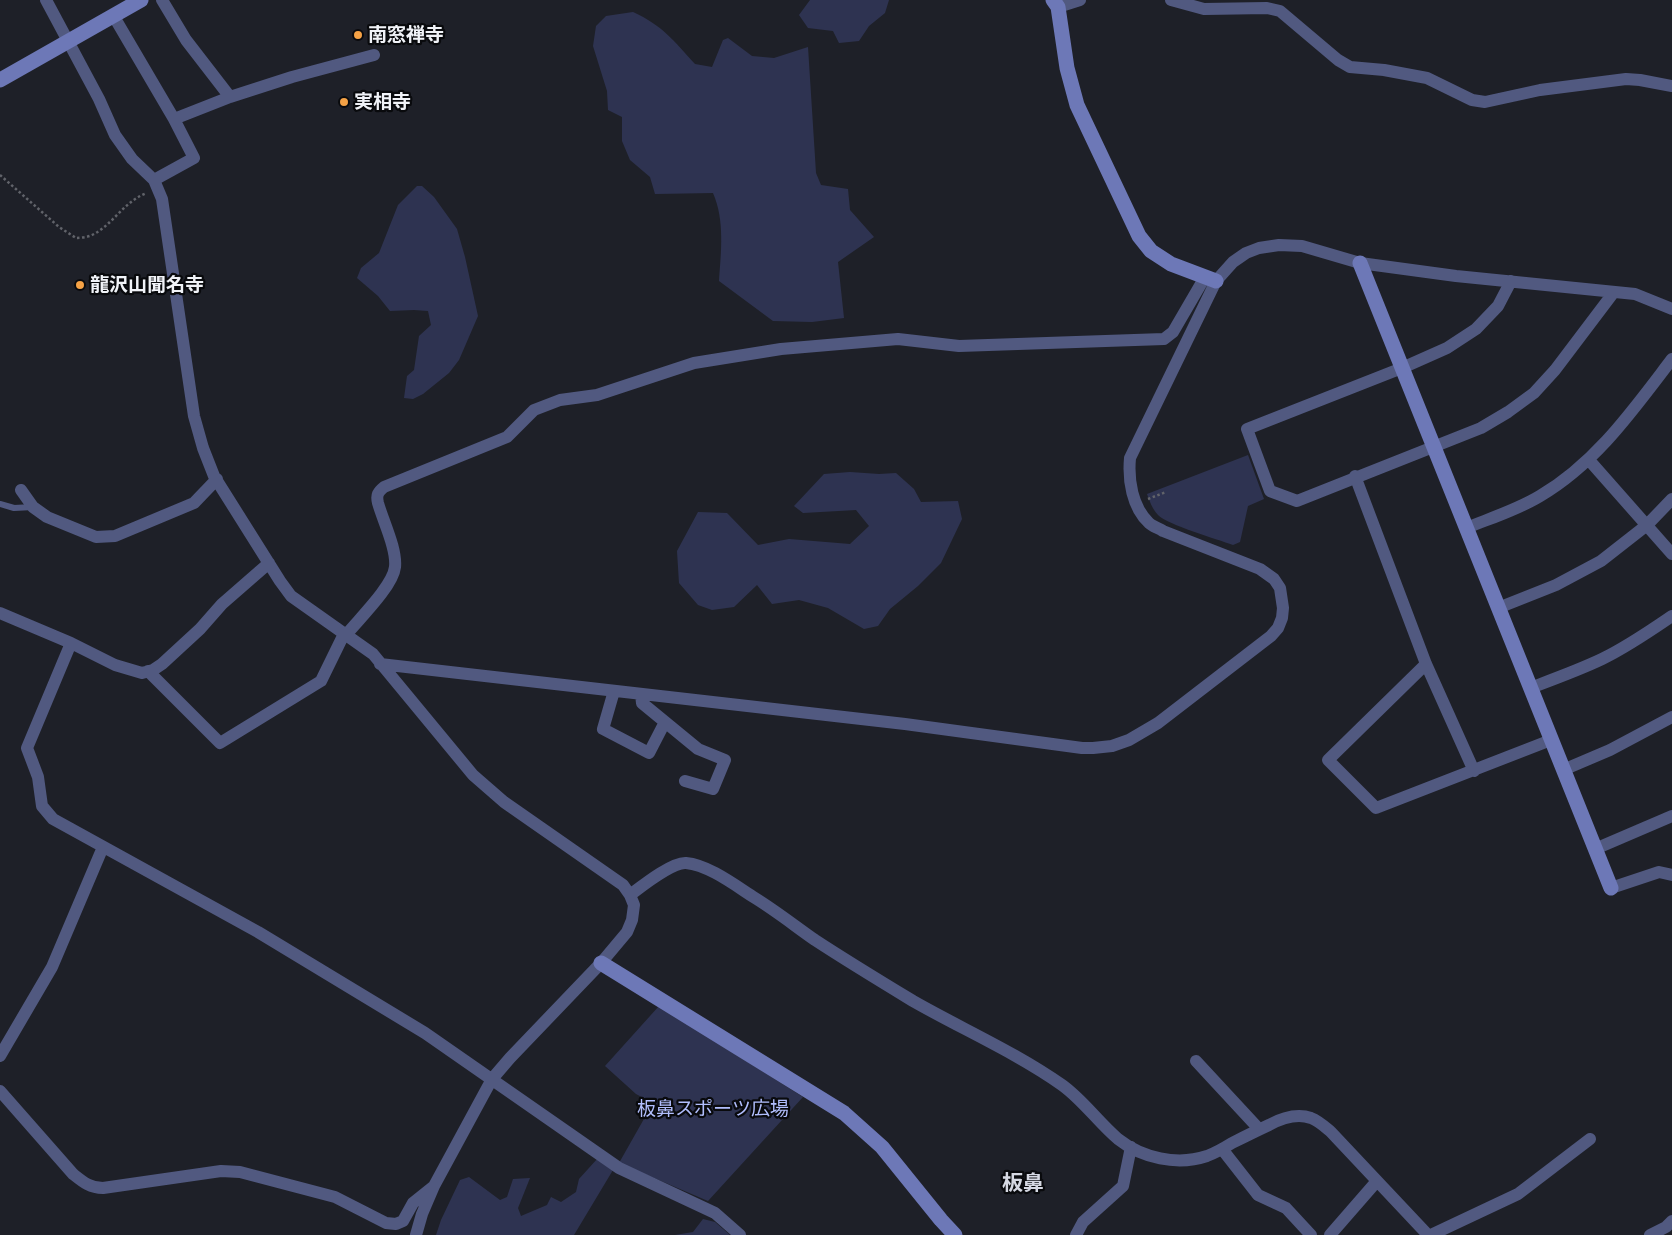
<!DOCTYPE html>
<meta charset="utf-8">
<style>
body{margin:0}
canvas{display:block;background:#1e2028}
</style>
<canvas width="1672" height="1235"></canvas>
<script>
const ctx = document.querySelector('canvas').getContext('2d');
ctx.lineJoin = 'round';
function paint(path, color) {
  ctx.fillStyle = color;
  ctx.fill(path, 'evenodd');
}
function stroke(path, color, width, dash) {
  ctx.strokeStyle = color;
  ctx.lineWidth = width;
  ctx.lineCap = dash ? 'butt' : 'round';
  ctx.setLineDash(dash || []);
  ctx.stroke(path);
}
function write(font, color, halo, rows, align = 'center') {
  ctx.font = font + ' "Alegreya Sans","Noto Sans JP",sans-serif';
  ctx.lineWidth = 4.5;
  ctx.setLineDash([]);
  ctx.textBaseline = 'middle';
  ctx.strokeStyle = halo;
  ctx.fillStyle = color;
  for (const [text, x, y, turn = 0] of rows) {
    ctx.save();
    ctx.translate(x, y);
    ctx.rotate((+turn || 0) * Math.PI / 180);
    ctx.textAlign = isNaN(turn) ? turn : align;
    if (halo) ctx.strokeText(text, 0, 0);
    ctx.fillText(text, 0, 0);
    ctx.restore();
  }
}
const green = new Path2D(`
 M810,0h79l-4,13 -16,13 -10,15 -20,2 -6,-12 -25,-3 -9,-13z
 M633,12c29,13 41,29 62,52l17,3 11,-27 5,-2 24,18 22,2 34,-11 8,126 5,12 27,4 2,21 24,27 -36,25 6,56 -32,4 -39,-1 -54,-40c2,-28 6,-61 -6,-88l-58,1 -5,-17 -20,-17 -8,-19v-24l-14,-7 -1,-19 -14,-45 3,-20 10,-10z
 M417,186h5l12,11 23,32 8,28 13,59 -19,44 -10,13 -26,21 -10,5 -9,-1 3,-22 7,-6 5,-34 12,-11 -3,-14 -14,-1 -24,1 -12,-15 -21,-18 4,-10 18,-15 19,-48z
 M1248,455l16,44 -16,7 -8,36 -7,3c-16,-6 -65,-20 -75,-30 -6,-7 -8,-13 -11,-21z
 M850,472l29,2 17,-1 18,16 7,13 37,-1 4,18 -21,44 -23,23 -28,23 -12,17 -14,3 -36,-21 -29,-8 -27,4 -15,-19 -23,22 -22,3 -14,-5 -19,-22 -2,-32 21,-39 29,1 31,32 31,-6 61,5 19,-18 -13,-16 -53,3 -9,-7 30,-32z
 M659,1006l144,91 -95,104 -89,-38 34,-60 -17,-9 -31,-28z
 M598,1158l15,12 -39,65h-138l5,-15 19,-40 9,-3 31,23 7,-3 6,-18 17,-1 -12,30 3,8 26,-11 4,-8 10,5 15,-10 3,-13z
 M703,1219l12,3 15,13h-55l18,-3z`);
const path = new Path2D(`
 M0,175l59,52 17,11c5,0 12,-1 16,-3 21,-10 32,-34 55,-42
 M1148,499l18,-7`);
const lane = new Path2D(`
 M0,504l14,4 19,-1`);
const street = new Path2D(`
 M46,0l53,99 16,36 17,24 22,21 8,19 32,217 9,32 11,28 66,105 11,15 82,58 100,121 31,27 119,83 7,10 4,10 -2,15 -5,12 -26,31 -91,95 -18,21 -58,107 -12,28 -6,21
 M162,0l24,40 44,57
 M1171,0l33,9 63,-1 13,3 58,49 12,7 34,3 43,8 45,22 13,2 55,-12 86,-11 14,1 32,6
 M1058,7l22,-7
 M113,15l61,104
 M154,180l40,-22 -20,-39 56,-22 62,-20 82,-22
 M1511,281l-13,25 -22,23 -29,19 -45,20 -155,61 23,62 27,10 184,-73 27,-16 26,-19 21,-23 59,-78
 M1589,460l83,94
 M1355,476l71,188 48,107
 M21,490l12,17 14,10 49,20 19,-1 79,-33 23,-24
 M1466,528c25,-10 51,-18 74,-32 56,-33 93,-86 132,-137
 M1498,608l58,-23 45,-24 46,-36 25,-26
 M0,613l71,30 44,22 27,8 11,-3 9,-6 38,-35 22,-25 47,-41
 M346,635c13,-16 47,-49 49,-68 2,-18 -12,-46 -17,-64 -2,-8 0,-11 6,-16l123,-50 27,-27 26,-10 37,-5 97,-32 87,-14 117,-10 61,7 205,-7 9,-7 32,-55
 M71,643l-44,105 11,29 4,29 11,13 205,113 167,101 194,135 96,45 25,22
 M380,664l525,60 177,24h11l19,-2 17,-6 29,-17 113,-87 7,-8 4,-10 1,-10 -3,-20 -6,-9 -14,-10 -97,-38c-5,-3 -11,-5 -14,-8 -17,-16 -21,-43 -19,-65l86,-177 17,-19 13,-9 13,-5 20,-3 23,1 58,17 96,13 179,18 37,15
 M1426,664l-98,96 48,48 175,-68
 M148,671l72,72 101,-62 23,-47
 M1530,688c24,-9 49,-18 72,-29 25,-12 48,-28 70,-43
 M614,691l-11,38 46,24 16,-31
 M641,694l1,9 56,46 27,11 -12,29 -28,-8
 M1563,770l47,-20 62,-33
 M1595,849l77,-33
 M1611,888l48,-16 13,3
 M630,895c12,-9 42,-33 56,-32 23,2 50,23 69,35 21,13 40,28 60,42 32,21 65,41 98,61 49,28 102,51 149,84 21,15 36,37 56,54 24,19 59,27 89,17 8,-3 17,-8 25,-13 12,-6 24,-12 37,-18 13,-7 27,-12 42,-7 8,3 14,9 20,14l97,103
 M0,1056l52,-89 51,-120
 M1196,1061l63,68
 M0,1091l73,83c10,8 17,14 30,14l118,-17 19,1 95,25 51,26 10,1 7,-3 10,-18 20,-16
 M1222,1149l36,46 28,13 25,27
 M1076,1235l7,-13 40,-36 8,-39
 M1330,1235l47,-54
 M1431,1235l87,-41 72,-55
 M1650,1235l16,-8 6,-6`);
const secondary = new Path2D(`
 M1053,0l5,7 9,61 10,37 62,131 12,15 20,13 45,17
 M0,80l141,-80
 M1360,263l251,625
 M601,963l243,150 38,34 59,73 14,15`);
const markers = [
 [358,35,5,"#f5a246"],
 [344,102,5,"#f5a246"],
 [80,285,5,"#f5a246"]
];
const poiNames = [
 ["南窓禅寺",368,35],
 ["実相寺",354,102],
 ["龍沢山聞名寺",90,285]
];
const parkNames = [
 ["板鼻スポーツ広場",713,1109]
];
const quarterNames = [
 ["板鼻",1023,1184]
];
paint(green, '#2e3351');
stroke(path, '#61636a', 2.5, [2.5, 2.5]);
stroke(lane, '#515980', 6);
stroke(street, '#515980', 12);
stroke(secondary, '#6d78b7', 15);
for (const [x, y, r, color] of markers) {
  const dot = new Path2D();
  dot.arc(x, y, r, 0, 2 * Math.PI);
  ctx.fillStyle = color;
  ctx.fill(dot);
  stroke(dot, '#090a0d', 2);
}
write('bold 19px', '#f1f3f8', '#090a0d', poiNames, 'left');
write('19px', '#b1befd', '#090a0d', parkNames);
write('bold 21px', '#d5d8e2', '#090a0d', quarterNames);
</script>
